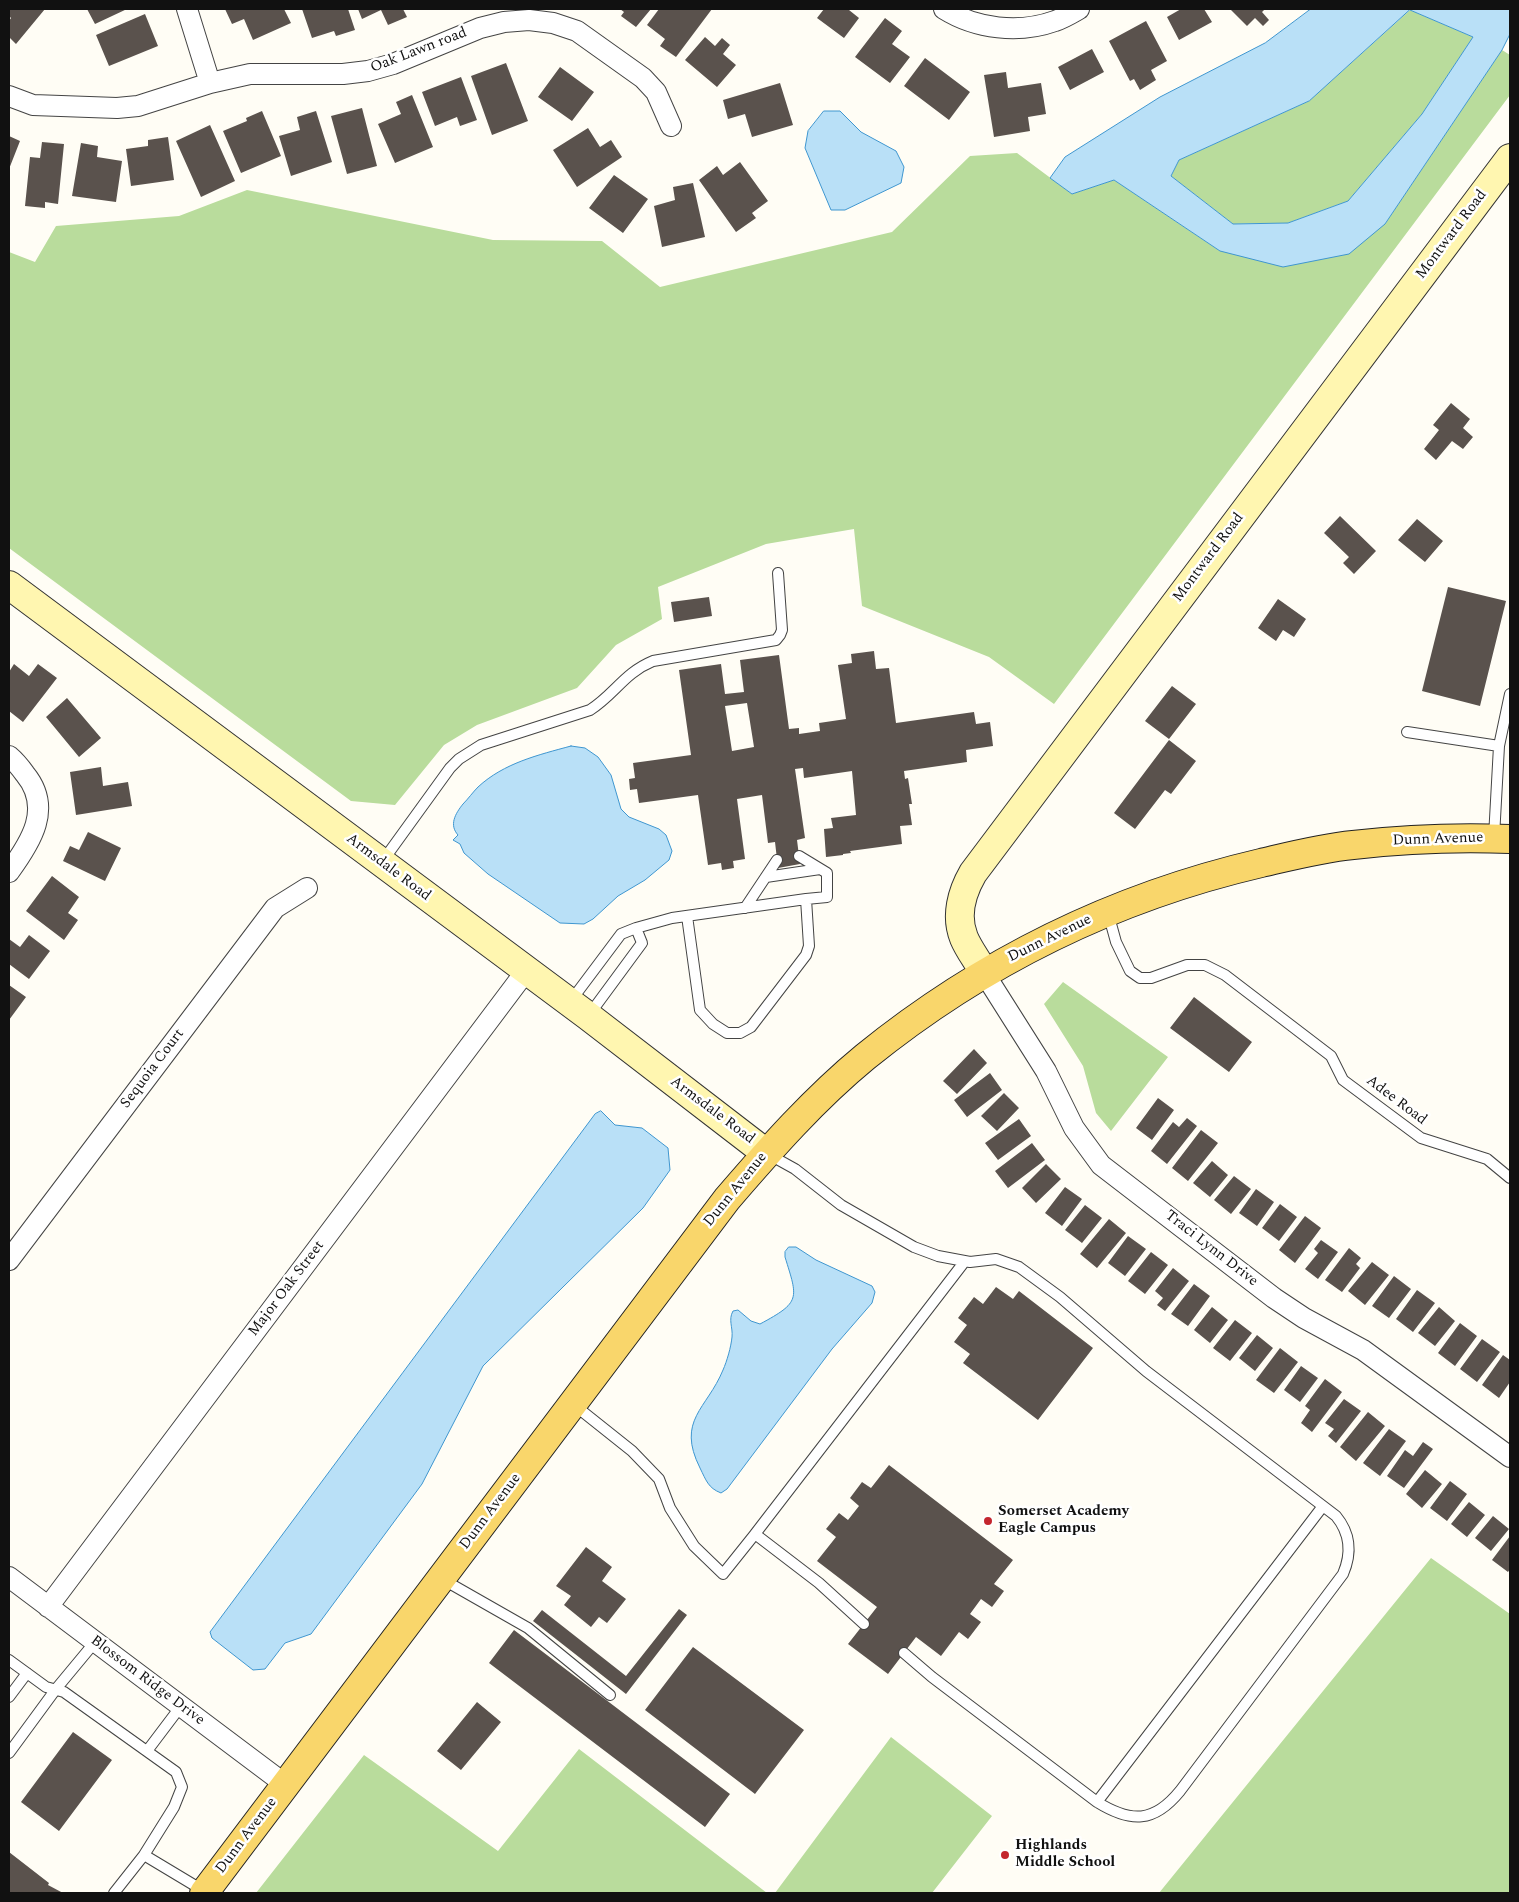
<!DOCTYPE html>
<style>
body{margin:0}
#map{position:relative;width:1519px;height:1902px;overflow:hidden;background:#fffdf5;font-family:Spectral,serif}
canvas{display:block}
.frame{position:absolute;inset:0;border:10px solid #111;pointer-events:none}
</style>
<div id="map">
<canvas width="1519" height="1902"></canvas>
<div class="frame"></div>
</div>
<script>
const ctx = document.querySelector('canvas').getContext('2d');
ctx.lineJoin = 'round';
function paint(path, color) {
  ctx.fillStyle = color;
  ctx.fill(path, 'evenodd');
}
function stroke(path, color, width, dash) {
  ctx.strokeStyle = color;
  ctx.lineWidth = width;
  ctx.lineCap = dash ? 'butt' : 'round';
  ctx.setLineDash(dash || []);
  ctx.stroke(path);
}
function write(font, color, halo, rows, align = 'center') {
  ctx.font = font + ' Spectral,serif';
  ctx.lineWidth = 5;
  ctx.setLineDash([]);
  ctx.textBaseline = 'middle';
  ctx.strokeStyle = halo;
  ctx.fillStyle = color;
  for (const [text, x, y, turn = 0] of rows) {
    ctx.save();
    ctx.translate(x, y);
    ctx.rotate((+turn || 0) * Math.PI / 180);
    ctx.textAlign = isNaN(turn) ? turn : align;
    if (halo) ctx.strokeText(text, 0, 0);
    ctx.fillText(text, 0, 0);
    ctx.restore();
  }
}
const forest = new Path2D(`
 M1410,10l63,27 -51,77 -74,87 -60,22 -55,1 -62,-48 8,-16 130,-59z
 M1502,50l8,5v40l-456,609 -65,-47 -127,-51 -8,-77 -88,15 -108,43 4,32 -46,26 -39,43 -100,37 -33,20 -49,60 -44,-4 -342,-253v-296l26,10 21,-36 123,-10 68,-26 246,50 109,1 58,46 232,-55 78,-76 47,-3 55,41 42,-14 106,71 165,-27z
 M1063,982l105,75 -57,74 -15,-18 -13,-47 -39,-62z
 M1431,1558l79,56v279h-351z
 M891,1737l101,79 -60,77h-157z
 M579,1749l188,144h-511l108,-138 134,96z`);
const water = new Path2D(`
 M1311,9h199v25l-8,16 -117,174 -36,30 -66,13 -63,-16 -106,-71 -42,14 -22,-16 15,-21 95,-60 105,-54zM1410,10l63,27 -51,77 -74,87 -60,22 -55,1 -62,-48 8,-16 130,-59z
 M824,111h16l21,21 35,19 8,16 -3,16 -56,27h-14l-26,-62 3,-17z
 M571,746l14,2 13,9 13,18 10,34 8,8 30,12 7,6 6,16 -3,9 -24,20 -27,16 -25,23 -9,5 -24,-1 -72,-49 -24,-21 -4,-9 -7,-4 5,-5c-9,-10 -3,-21 5,-31 5,-5 10,-12 15,-17 26,-24 60,-32 93,-41z
 M601,1111l14,14 27,3 26,20 2,22 -27,38 -160,158 -61,118 -111,150 -26,9 -20,26 -12,1 -41,-32 -2,-6 385,-518z
 M789,1247h7l20,13 56,26 3,6 -3,11 -40,46 -105,140 -6,4c-13,-5 -15,-13 -21,-25 -24,-48 7,-59 23,-98 4,-9 8,-23 9,-33 1,-10 -4,-17 1,-26l5,-1 13,11 9,3c41,-22 38,-25 25,-67v-5z`);
const building = new Path2D(`
 M9,9h36l-29,35 -7,-7v-16l2,-3 -2,-2z
 M87,9h40l-32,15z
 M225,9h59l7,14 -38,17 -9,-21 -12,5z
 M302,9h46l7,21 -19,6 -2,-5 -22,7z
 M358,9h45l4,8 -19,8 -7,-15 -19,9z
 M620,9h31l-15,18 -15,-11 3,-4z
 M659,9h53l-36,48 -16,-11 5,-7 -18,-14z
 M824,9h26l-1,1 10,8 -15,20 -27,-20z
 M1181,9h23l8,13 -33,18 -12,-23z
 M1230,9h35l-3,3 7,8 -6,6 -8,-8 -8,8z
 M145,14l13,32 -49,20 -13,-31z
 M885,18l17,13 -10,13 18,13 -20,26 -35,-26z
 M1146,21l21,40 -16,9 5,10 -16,10 -6,-11 -4,2 -21,-40z
 M705,37l10,9 7,-8 8,7 -7,9 13,11 -19,22 -32,-27z
 M1092,49l12,23 -34,18 -12,-23z
 M925,58l45,34 -21,28 -45,-34z
 M506,63l22,58 -36,14 -21,-59z
 M560,67l34,25 -22,29 -34,-24z
 M1006,72l2,16 33,-5 5,31 -18,3 2,14 -36,6 -10,-62z
 M461,77l16,43 -17,6 -3,-9 -22,9 -13,-34z
 M780,83l13,42 -41,12 -7,-23 -17,5 -5,-19z
 M412,95l21,52 -38,16 -17,-39 23,-10 -5,-12z
 M362,108l15,58 -30,8 -16,-58z
 M262,111l19,45 -40,17 -18,-42 24,-10 -1,-3z
 M316,111l16,51 -41,14 -12,-40 21,-6 -3,-13z
 M210,125l25,56 -34,16 -25,-56z
 M588,128l12,19 11,-7 11,17 -45,30 -24,-37z
 M9,136l11,5 -11,28z
 M168,137l6,43 -43,6 -5,-37 22,-3v-6z
 M42,142l22,2 -6,60 -13,-2v6l-20,-2 5,-49 10,1z
 M81,143l17,3 -1,11 25,4 -6,41 -44,-6z
 M740,162l28,39 -16,12 4,5 -20,14 -37,-52 18,-14 6,9z
 M614,175l34,24 -25,34 -34,-25z
 M693,183l12,54 -43,10 -8,-41 21,-6 -2,-13z
 M1451,403l19,16 -7,9 10,9 -10,12 -11,-8 -16,19 -12,-11 15,-19 -6,-5z
 M1340,516l36,35 -22,23 -11,-11 6,-6 -25,-24z
 M1417,519l26,22 -18,21 -27,-22z
 M1448,587l58,14 -26,105 -58,-15z
 M709,597l3,19 -38,6 -3,-20z
 M1278,599l28,20 -12,18 -11,-7 -7,11 -18,-13z
 M874,651l2,18 13,-1 7,55 78,-11 2,12 14,-2 3,24 -27,4 1,12 -63,9 1,8 3,-1 4,26h-3l3,21 -12,1 2,18 -52,7 1,2 -8,1v1l-17,2 -2,-28 9,-1 -2,-10 25,-3 -4,-44 -48,7 -1,-10 -8,1 10,69 -8,2 3,24 -22,4 -3,-26 -7,1 -6,-48 -25,4 8,60 -12,2 1,7 -12,2 -1,-7 -13,2 -10,-70 -59,8 -2,-14 -7,1 -1,-11 6,-1 -2,-15 58,-8 -12,-85 42,-6 4,30 19,-2 -4,-32 39,-5 10,74 10,-1v6l21,-3 -1,-8 27,-4 -8,-54 14,-2 -1,-9zM747,703l7,44 -22,4 -7,-45z
 M14,664l15,12 9,-12 19,14 -34,44 -14,-11v-39z
 M1172,686l24,18 -27,35 -24,-18z
 M67,698l34,40 -22,19 -33,-40z
 M1169,740l27,21 -25,33 -6,-4 -30,39 -21,-16z
 M101,767l2,19 25,-4 4,24 -56,9 -6,-43z
 M88,832l33,16 -16,33 -42,-20 7,-15 9,4z
 M52,876l27,21 -11,16 10,7 -14,20 -38,-29z
 M29,935l21,16 -21,28 -20,-15v-25l11,8z
 M9,985l17,12 -17,23z
 M1194,997l58,45 -23,30 -59,-44z
 M974,1049l13,14 -30,31 -14,-13z
 M990,1073l12,17 -35,27 -13,-17z
 M1004,1093l15,15 -22,23 -16,-15z
 M1158,1098l16,12 -22,30 -16,-12z
 M1187,1118l10,8 -30,38 -16,-13 22,-29 6,5z
 M1019,1119l12,17 -33,24 -13,-17z
 M1201,1130l17,13 -30,38 -16,-13z
 M1032,1143l13,17 -37,28 -13,-17z
 M1212,1161l16,14 -18,22 -17,-14z
 M1046,1164l15,15 -25,24 -14,-15z
 M1234,1176l17,13 -20,25 -17,-14z
 M1065,1187l17,12 -20,27 -17,-13z
 M1256,1189l18,13 -17,24 -18,-13z
 M1280,1204l17,13 -18,24 -17,-13z
 M1085,1205l17,13 -20,25 -17,-13z
 M1305,1216l16,12 -26,35 -16,-13z
 M1109,1219l17,14 -29,35 -17,-14z
 M1128,1236l18,13 -21,27 -17,-13z
 M1321,1240l17,12 -20,27 -13,-10 13,-16 -4,-4z
 M1349,1248l12,10 -5,6 4,4 -18,24 -17,-12z
 M1151,1252l17,13 -23,29 -17,-13z
 M1372,1262l17,13 -24,30 -17,-14z
 M1173,1268l16,13 -24,30 -8,-6 6,-7 -8,-7z
 M1394,1276l17,13 -22,29 -17,-12z
 M1194,1284l16,12 -22,30 -17,-12z
 M996,1287l17,12 6,-8 74,57 -55,72 -75,-57 7,-9 -16,-12 13,-17 -9,-7 16,-21 9,7z
 M1417,1290l18,13 -22,29 -17,-13z
 M1212,1307l16,13 -18,23 -16,-13z
 M1439,1307l16,14 -20,25 -17,-13z
 M1235,1320l17,13 -22,28 -17,-13z
 M1460,1323l17,13 -22,30 -17,-13z
 M1257,1335l16,13 -18,23 -16,-13z
 M1482,1339l18,13 -23,30 -17,-13z
 M1280,1348l18,14 -24,31 -18,-13z
 M1503,1355l7,5v22l-11,16 -17,-13z
 M1301,1366l17,12 -18,24 -16,-12z
 M1325,1379l17,13 -30,40 -11,-9 9,-13 -5,-4z
 M1344,1399l17,12 -25,32 -8,-7 6,-7 -9,-6z
 M1368,1412l17,14 -29,35 -16,-14z
 M1389,1429l17,12 -26,35 -17,-13z
 M1423,1442l10,7 -29,39 -17,-12 18,-26 8,6z
 M889,1465l124,95 -19,24 10,7 -12,16 -11,-8 -11,15 11,8 -13,17 -9,-7 -18,24 -25,-19 -28,37 -40,-30 29,-37 -60,-46 19,-24 -10,-8 13,-16 9,7 11,-14 -9,-8 12,-16 9,6z
 M1425,1470l17,14 -20,24 -16,-14z
 M1450,1481l17,13 -20,27 -17,-13z
 M1469,1502l16,13 -18,22 -16,-13z
 M1493,1516l16,13 -18,22 -16,-13z
 M1510,1536v33l-2,3 -16,-12z
 M586,1547l26,20 -10,14 24,18 -19,24 -8,-6 -8,10 -27,-22 7,-9 -15,-10z
 M679,1609l8,6 -61,79 -93,-73 9,-11 84,66z
 M514,1630l216,164 -25,33 -216,-164z
 M693,1647l111,83 -49,64 -110,-84z
 M477,1702l24,20 -40,48 -24,-19z
 M73,1732l39,28 -53,71 -38,-29z
 M9,1852l40,31 -1,2 15,8h-54z`);
const lane = new Path2D(`
 M1407,732l92,14
 M1494,837l5,-91 11,-52
 M799,856l28,17v24l-21,2
 M382,862l68,-94 9,-9 22,-14 109,-35c25,-16 34,-37 63,-49l123,-21 4,-5 2,-5 -4,-57
 M766,877l54,-8
 M745,908l32,-48
 M1108,913l8,29 14,29 10,7h11l36,-13h18l20,10 106,81 12,24 78,58 66,21 23,19
 M570,1002l51,-68 15,-6 36,-10 134,-19 3,47 -3,9 -55,72 -11,6h-13l-14,-9 -13,-14 -13,-94
 M589,1015l53,-72 -6,-15
 M768,1154l27,15 46,36 73,42 24,9 32,6 26,-3 23,8 41,30 86,74 190,145c14,17 16,37 7,58l-163,217c-26,32 -49,32 -83,11l-165,-125 -28,-24
 M573,1404l59,47 27,28 11,29 24,38 29,28 32,-40 64,49 45,41
 M755,1534l210,-273
 M442,1579l86,49 82,67
 M9,1660l37,27 18,5 112,80 6,15 -8,20 -30,48
 M9,1697l18,-24
 M147,1751l34,-45
 M9,1753l47,-64 39,-47
 M1097,1802l226,-296
 M114,1893l30,-38 60,36`);
const street = new Path2D(`
 M187,9l23,74
 M944,9c32,20 75,25 111,12 9,-3 17,-8 24,-12
 M9,96l24,9 84,3 21,-2 72,-23 40,-9h93l25,-3 25,-7 87,-36 24,-6 25,-2 24,3 24,8 66,47 13,14 15,34
 M9,756c6,5 11,11 16,18 28,34 6,68 -16,98
 M984,973l62,98 28,57 27,37 173,133 30,20 59,32 147,107
 M9,1260l266,-352 32,-20
 M9,1577l277,208
 M48,1607l478,-636`);
const secondary = new Path2D(`
 M9,585l579,431 178,137
 M984,973c-6,-12 -15,-23 -20,-35 -9,-22 -2,-46 9,-65l537,-715`);
const primary = new Path2D(`
 M204,1893l523,-694c43,-50 87,-100 138,-142 116,-94 250,-160 396,-194 30,-7 61,-15 92,-18 52,-6 105,-8 157,-6`);
const markers = [
 [988,1521,5,"#c4262e"],
 [1005,1855,5,"#c4262e"]
];
const streetNames = [
 ["Oak Lawn road",419,51,-21],
 ["Montward Road",1452,235,-53],
 ["Montward Road",1209,558,-53],
 ["Dunn Avenue",1438,840,-2],
 ["Armsdale Road",388,868,37],
 ["Dunn Avenue",1050,939,-26],
 ["Sequoia Court",153,1069,-53],
 ["Adee Road",1396,1101,37],
 ["Armsdale Road",712,1111,37],
 ["Dunn Avenue",736,1190,-51],
 ["Traci Lynn Drive",1211,1249,38],
 ["Major Oak Street",287,1289,-53],
 ["Dunn Avenue",491,1512,-53],
 ["Blossom Ridge Drive",147,1681,37],
 ["Dunn Avenue",247,1836,-53]
];
const poiNames = [
 ["Somerset Academy",998,1512],
 ["Eagle Campus",998,1529],
 ["Highlands",1015,1846],
 ["Middle School",1015,1863]
];
paint(forest, '#b9dc9c');
paint(water, '#b9e0f7');
stroke(water, '#3f96cf', 1);
paint(building, '#5a524d');
stroke(lane, '#444', 12);
stroke(street, '#444', 22);
stroke(secondary, '#333', 30);
stroke(primary, '#222', 30);
stroke(lane, '#fff', 10);
stroke(street, '#fff', 20);
stroke(secondary, '#fff6b0', 28);
stroke(primary, '#f9d66b', 28);
for (const [x, y, r, color] of markers) {
  const dot = new Path2D();
  dot.arc(x, y, r, 0, 2 * Math.PI);
  ctx.fillStyle = color;
  ctx.fill(dot);
  stroke(dot, '#fff', 2);
}
write('15px', '#111', '#fff', streetNames);
write('bold 15px', '#111', '#fff', poiNames, 'left');
</script>
